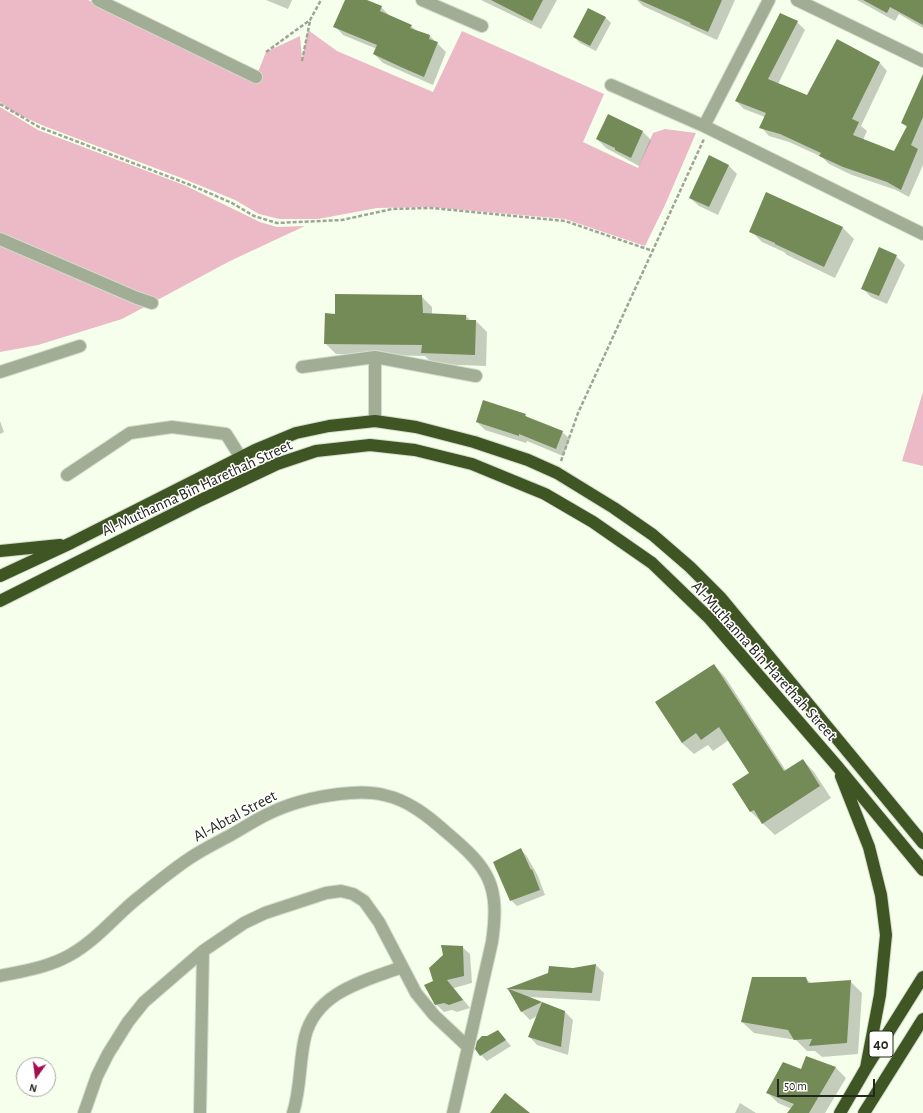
<!DOCTYPE html>
<style>
body{margin:0}
#map{position:relative;width:923px;height:1113px;overflow:hidden;background:#f6ffec;font-family:"Alegreya Sans",sans-serif}
canvas{display:block}
.north{position:absolute;left:16px;top:1057px;width:40px;height:40px;box-sizing:border-box;background:#fff;border:1px solid #a7a9a5;border-radius:50%;rotate:194deg;font-size:11px;font-weight:700;line-height:16px;text-align:center;color:#23271e}
.north::after{content:'';display:block;margin:auto;width:14px;height:18px;background:#a20e50;clip-path:polygon(50% 0,100% 100%,50% 72%,0 100%)}
.scale{position:absolute;left:777px;top:1079px;width:98px;height:18px;box-sizing:border-box;border:2px solid #23271e;border-top:0;padding-left:5px;font-size:12px;line-height:14px;white-space:nowrap;color:#23271e;-webkit-text-stroke:3px #fff;paint-order:stroke}
</style>
<div id="map">
<canvas width="923" height="1113"></canvas>
<div class="north">N</div>
<div class="scale">50 m</div>
</div>
<script>
const ctx = document.querySelector('canvas').getContext('2d');
ctx.lineJoin = 'round';
function paint(path, color) {
  ctx.fillStyle = color;
  ctx.fill(path, 'evenodd');
}
function stroke(path, color, width, dash) {
  ctx.strokeStyle = color;
  ctx.lineWidth = width;
  ctx.lineCap = dash ? 'butt' : 'round';
  ctx.setLineDash(dash || []);
  ctx.stroke(path);
}
function write(font, color, halo, rows, align = 'center') {
  ctx.font = font + ' "Alegreya Sans",sans-serif';
  ctx.lineWidth = 3;
  ctx.setLineDash([]);
  ctx.textBaseline = 'middle';
  ctx.strokeStyle = halo;
  ctx.fillStyle = color;
  for (const [text, x, y, turn = 0] of rows) {
    ctx.save();
    ctx.translate(x, y);
    ctx.rotate((+turn || 0) * Math.PI / 180);
    ctx.textAlign = isNaN(turn) ? turn : align;
    if (halo) ctx.strokeText(text, 0, 0);
    ctx.fillText(text, 0, 0);
    ctx.restore();
  }
}
const green = new Path2D(`
 M0,0h88l78,38 94,44 -4,-5 10,-25 34,-16 2,23 6,-29 29,21 96,41 29,-61 142,63 -21,48 55,26 15,-35 12,-4 31,4 -31,72 -20,41 -80,-27 -134,-12 -54,1 -59,11h-39l-20,-5 -24,-14 -51,-21 -140,-53 -29,-13 -15,-11z
 M0,107l38,23 146,55 76,37 17,5 28,-1 -75,35 -108,58 -84,26 -38,7z
 M923,392v74l-21,-5z`);
const shadow = new Path2D(`
 M266,0h26l-4,9z
 M346,0h18l17,7 10,10 20,9 6,5 13,5 16,16 -13,33 -50,-22 -9,-9 3,-5 -34,-14 -8,-9z
 M481,0h76l-16,29z
 M637,0h98l-18,40 -74,-34z
 M857,0h66v28l-24,-14 -4,7z
 M605,17l6,6 -15,28 -16,-8 -6,-6z
 M797,22l8,8 -27,54 30,12 71,-34 8,9 -26,55 6,5 -4,9 32,12 13,-24 -6,-5 21,-39v81l-14,32 -13,-7 -44,-15 -23,-11 -7,-7 -33,-15 -20,-6 -8,-9 4,-10 -21,-8 -8,-8z
 M643,132l8,8 -12,26 -33,-18 -9,-9z
 M728,165l9,9 -19,41 -19,-9 -9,-8z
 M767,193l76,35 11,11 -19,39 -48,-23 -3,-3 -22,-10 -11,-11z
 M896,256l9,9 -18,39 -16,-7 -9,-9z
 M421,296l11,11v7l34,2 5,5h5l11,11 -1,34 -53,-2 -8,-8 -89,-2 -10,-10 10,-29z
 M525,415l5,4 32,13 8,7 -7,17 -36,-15 -1,2 -41,-13 -8,-8z
 M0,421l4,11 -4,2z
 M714,665l11,12 61,94 17,-11 11,12 17,26 -56,37 -24,-23 -18,-27 17,-12 -21,-33 -16,11 -5,-6 -14,9 -12,-11z
 M521,850l5,5 12,21 7,19 -28,11 -6,-6z
 M462,947l8,7 2,29 -18,5 16,20 -13,4 -5,-2 -8,2 -8,-8 -2,-22z
 M596,965l8,8 -4,28 -71,-4 36,15 8,8 -5,35 -31,-10 -8,-9 8,-20 -7,4 -8,-8 -11,-19 -4,-4 42,-15z
 M805,978l7,6 38,-3 12,12 -4,61 -36,3 -7,-6h-8l-11,-11 -42,-7 -12,-11z
 M498,1031l13,15 -24,15 -6,-6 7,-18z
 M807,1057l29,11 10,10 -21,35h-37l4,-4 -14,-6 -10,-10 34,-23z
 M740,1103l16,10h-21z`);
const building = new Path2D(`
 M345,0h22l15,6 -2,5 32,14 -2,3 20,7 -1,4 9,3 -14,35 -21,-9 -30,-14 4,-9 -44,-18z
 M491,0h52l-11,21z
 M639,0h83l-14,32 -18,-8 1,-1z
 M863,0h60v25l-33,-18 -3,6z
 M588,8l18,9 -16,29 -17,-9z
 M780,13l18,8 -30,58 39,16 30,-56 43,23 -28,57 7,3 -6,13 41,16 13,-25 -6,-3 22,-49v43l-12,28 7,4 -17,41 -14,-8 -44,-15 -24,-11 2,-3 -41,-19 -21,-6 7,-15 -31,-12z
 M608,114l35,17 -12,27 -16,-8v-2l-19,-9z
 M709,155l20,10 -20,42 -20,-9z
 M766,192l77,35 -19,40 -49,-23v-1l-26,-11z
 M879,247l18,8 -18,41 -18,-7z
 M335,294l87,1 1,18 43,2v5h10l-1,35 -54,-2 1,-8 -98,-1 1,-31 10,1z
 M483,400l43,14 -1,2 38,15 -7,18 -37,-15v2l-43,-14z
 M714,664l70,107 19,-12 17,27 -58,38 -8,-14 -4,2 -18,-28 17,-11 -30,-46 -18,13 -5,-7 -14,10 -27,-41z
 M521,848l10,22 1,-1 8,21 -30,11 -17,-39z
 M441,945l22,1 1,30 -17,4 16,20 -14,5 -5,-2 -9,2 -11,-20 9,-4 -4,-13 14,-13z
 M596,964l-4,29 -83,-4 56,22 -4,36 -33,-10 14,-35 -21,10 -13,-23h-2l42,-16 1,-7 24,2z
 M752,977h54l2,6 43,-3 -4,63 -38,3 3,-7 -18,1 -6,-10 -47,-8z
 M498,1030l8,10 -26,16 -5,-7 2,-8 5,-5h5z
 M806,1056l30,11 -27,46h-22l7,-9 -28,-11 17,-31 18,7z
 M505,1093l25,20h-40z`);
const path = new Path2D(`
 M266,52l44,-32 11,-20
 M302,61l8,-40
 M0,104l39,23 154,59 39,17 22,13 23,7 65,-3 50,-11 40,-1 133,13 88,30
 M561,461l17,-48 126,-274`);
const minor = new Path2D(`
 M98,0l158,77
 M422,0l60,26
 M797,0l126,61
 M611,85l93,41 219,108
 M704,126l65,-126
 M0,239l137,59 15,5
 M302,367l73,-10 101,19
 M0,372l80,-26
 M375,421v-64
 M67,475l63,-42 42,-6 54,7 15,24
 M0,976c24,-5 49,-9 70,-21 27,-15 46,-40 69,-58 16,-13 33,-27 51,-39 12,-8 26,-15 39,-22 13,-7 26,-16 39,-22 22,-11 47,-17 71,-20 15,-2 30,-3 45,1 24,5 44,21 62,37 44,37 54,53 46,110l-39,171
 M84,1113l13,-37 11,-22 20,-32 16,-20 59,-51 41,-28 21,-10 61,-20 15,-2 12,3 11,7 15,21 37,71 18,22 34,32
 M200,1113l3,-162
 M293,1113c8,-25 6,-51 12,-76 11,-45 59,-56 97,-70`);
const highway = new Path2D(`
 M0,551l60,-6
 M0,576l71,-33 184,-93 41,-17 33,-7 46,-5 41,6 58,15 54,18 29,13 57,35 39,27 37,32 31,31 202,245
 M0,601l201,-101 76,-36 39,-13 54,-6 45,5 57,14 73,30 48,28 59,41 58,56 127,147 86,104
 M841,776l28,71 12,48 5,40 -6,60 -14,73
 M840,1113l26,-45 57,-91
 M864,1113l59,-94`);
const shields = [
 [881,1044,24]
];
const shieldNames = [
 ["40",881,1044]
];
const streetNames = [
 ["Al-Muthanna Bin Harethah Street",197,488,-25],
 ["Al-Muthanna Bin Harethah Street",764,661,48],
 ["Al-Abtal Street",235,816,-28]
];
paint(green, '#ebbac6');
paint(shadow, '#0003');
paint(building, '#748b58');
stroke(minor, '#d4dccb', 14);
stroke(highway, '#d4dccb', 14);
stroke(path, '#9ea596', 2.5, [4, 2]);
stroke(minor, '#a2ad96', 12);
stroke(highway, '#405524', 12);
for (const [x, y, w] of shields) {
  const box = new Path2D();
  box.roundRect(x - w / 2, y - 13, w, 26, 3);
  ctx.fillStyle = '#fff';
  ctx.fill(box);
  stroke(box, '#23271e', 1);
}
write('bold 15px', '#23271e', null, shieldNames);
write('16px', '#23271e', '#fff', streetNames);
</script>
